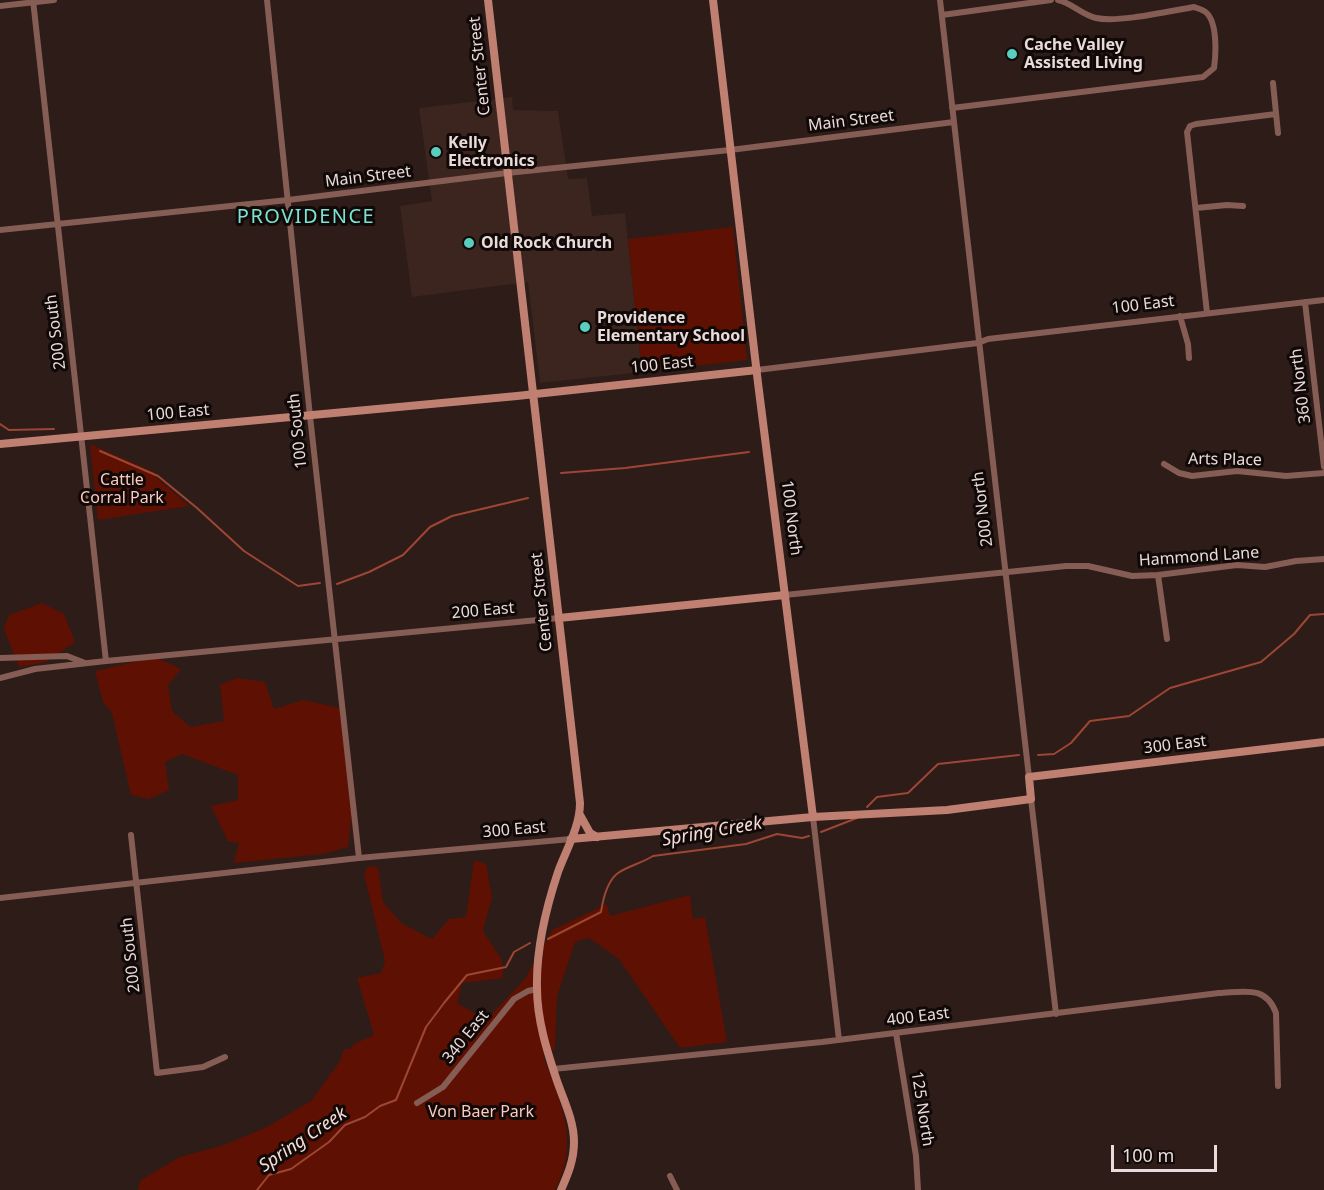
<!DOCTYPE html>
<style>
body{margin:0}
#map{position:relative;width:1324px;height:1190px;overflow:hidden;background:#2d1c18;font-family:"Noto Sans",sans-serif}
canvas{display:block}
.scale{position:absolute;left:1111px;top:1145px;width:106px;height:27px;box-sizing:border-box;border:3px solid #e8dbd9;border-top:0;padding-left:8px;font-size:18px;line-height:21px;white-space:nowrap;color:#e8dbd9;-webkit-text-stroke:4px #100907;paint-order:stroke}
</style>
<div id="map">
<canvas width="1324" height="1190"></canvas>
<div class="scale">100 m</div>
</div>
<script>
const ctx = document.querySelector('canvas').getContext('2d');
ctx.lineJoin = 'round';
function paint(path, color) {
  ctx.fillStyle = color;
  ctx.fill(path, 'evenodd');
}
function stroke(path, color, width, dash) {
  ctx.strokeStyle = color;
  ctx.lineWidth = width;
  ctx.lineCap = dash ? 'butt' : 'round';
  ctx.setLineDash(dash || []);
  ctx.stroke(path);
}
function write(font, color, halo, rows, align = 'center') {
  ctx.font = font + ' "Noto Sans",sans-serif';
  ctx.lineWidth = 6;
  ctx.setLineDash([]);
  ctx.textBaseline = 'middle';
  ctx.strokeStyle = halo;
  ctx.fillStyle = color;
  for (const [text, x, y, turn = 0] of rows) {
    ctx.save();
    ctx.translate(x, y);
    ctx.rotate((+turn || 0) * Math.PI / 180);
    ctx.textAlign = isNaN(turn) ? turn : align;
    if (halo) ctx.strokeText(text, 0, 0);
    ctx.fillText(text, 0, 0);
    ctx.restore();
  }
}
const built = new Path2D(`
 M512,97l1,13 45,1 10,68 19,-1 5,38 33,-3 17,159 -102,11 -12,-101 -116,15 -12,-91 32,-5 -13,-93z`);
const green = new Path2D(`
 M733,227l14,133 -105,12 -14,-133z
 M90,444l64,28 3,6 32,28 -91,14z
 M42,603l22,11 11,28 -29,20 -27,5 -15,-38 5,-14z
 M155,657l26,12 -13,16 4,26 18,16 34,-6 -4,-36 17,-7 28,4 9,27 29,-9 37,8 12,105 -4,34 -25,7 -89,9 5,-20 -11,-2 -17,-35 27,-6v-25l-56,-21 -17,8 4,28 -20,9 -18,-4 -19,-82 -9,-11 -8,-31z
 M474,860l12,4 6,33 -9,34 19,29 1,18 -41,5 -5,20 29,17 39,-41 27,-49 55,-26 3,12 80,-21 3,24 12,-2 22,125 -47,6 -61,-89 -30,-21 -14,4 -18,55 -2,52 -12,6c17,49 38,85 12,135h-417l3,-10 39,-23 44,-12 43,-18 44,-26 29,-40 4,-12h6l4,-5 20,-9 -17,-57 24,-5 4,-12 -21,-87 4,-8 10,1 5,35 18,21 31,16 17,-20 17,-2z`);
const stream = new Path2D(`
 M0,424l9,6 45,-1
 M100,451l58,25 39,32 47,43 54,35 22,-3
 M561,473l64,-5 124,-16
 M337,584l32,-12 34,-17 27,-28 22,-11 76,-18
 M1038,755l16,-1 17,-11 19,-22 39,-5 41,-28 91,-26 33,-28 16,-19 14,-1
 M867,807l10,-10 31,-4 30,-29 81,-9
 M821,832l36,-14
 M548,939l53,-27c2,-13 6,-31 17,-39 10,-7 24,-10 35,-17l93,-12 31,-10 25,4 7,-2
 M257,1190l12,-15 22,-6 38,-27 16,-17 20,-8 15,-11 16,-6 30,-73 18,-24 23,-28 39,-8 8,-15 16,-9`);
const street = new Path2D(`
 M33,0l73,661
 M267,0l43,416 49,442
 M940,0l89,777
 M0,6l54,-6
 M942,15l109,-15
 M1273,83l5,50
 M952,108l251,-31 11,-9c2,-14 4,-49 -10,-57 -3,-2 -7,-3 -10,-4 -24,4 -76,16 -98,11 -14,-3 -24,-15 -38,-18
 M1196,208l31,-3 16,1
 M0,230l288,-30 219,-27 223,-23 224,-28
 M1305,302l19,165
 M1207,313l-20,-181 3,-6 6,-2 80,-10
 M1180,316l8,28 1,14
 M757,370l221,-27 10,-4 336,-39
 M1164,464l15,9 13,3 45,-5 49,5 38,-3
 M1158,575l9,64
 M785,595l281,-29h22l44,10 26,-1 79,-10 28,2 31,-6 28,-2
 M0,658l67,-2 18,7
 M0,678l35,-9 71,-8 453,-43
 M1031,799l25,215
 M813,817l26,223
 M131,835l26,238 46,-6 22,-10
 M0,898l359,-40 212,-19
 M896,1033l20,123 2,34
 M553,1069l269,-27 397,-49c25,-1 47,-8 57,20l2,73
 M417,1103l26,-16 71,-88 14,-8 9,-2
 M670,1176l7,14`);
const secondary = new Path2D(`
 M488,0l92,803c0,24 -14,47 -22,69 -12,36 -22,77 -21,116 0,32 10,63 20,93 7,20 17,40 17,61 0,18 -6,32 -13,48
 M713,0l45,383 55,434
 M0,444l517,-48 240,-26
 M559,618l226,-23
 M580,815l10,18 7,4
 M571,839l242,-22 134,-7 84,-11 -2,-22 295,-35`);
const markers = [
 [1012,54,6,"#59cebe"],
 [436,152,6,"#59cebe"],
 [469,243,6,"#59cebe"],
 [585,327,6,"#59cebe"]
];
const poiNames = [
 ["Cache Valley",1024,45],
 ["Assisted Living",1024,63],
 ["Kelly",448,143],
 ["Electronics",448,161],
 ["Old Rock Church",481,243],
 ["Providence",597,318],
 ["Elementary School",597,336]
];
const streetNames = [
 ["Center Street",480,66,-96],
 ["Main Street",851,121,-7],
 ["Main Street",368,177,-7],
 ["100 East",1143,305,-7],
 ["200 South",56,332,-97],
 ["100 East",662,365,-6],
 ["360 North",1301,386,-97],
 ["100 East",178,413,-5],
 ["100 South",298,431,-96],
 ["Arts Place",1225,460,1],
 ["200 North",983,509,-97],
 ["100 North",791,518,83],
 ["Hammond Lane",1199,557,-4],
 ["Center Street",542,602,-96],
 ["200 East",483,611,-5],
 ["300 East",1175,745,-7],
 ["300 East",514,830,-5],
 ["200 South",131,955,-96],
 ["400 East",918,1017,-7],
 ["340 East",466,1037,-51],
 ["125 North",922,1109,81]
];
const parkNames = [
 ["Cattle",122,480],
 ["Corral Park",122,498],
 ["Von Baer Park",481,1112]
];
const waterNames = [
 ["Spring Creek",712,832,-10],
 ["Spring Creek",303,1140,-34]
];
const quarterNames = [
 ["PROVIDENCE",306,217]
];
paint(built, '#3c241f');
paint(green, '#5e1102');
stroke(stream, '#9e4634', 2);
stroke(street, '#855d54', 6);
stroke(secondary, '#bf7f71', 8);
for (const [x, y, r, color] of markers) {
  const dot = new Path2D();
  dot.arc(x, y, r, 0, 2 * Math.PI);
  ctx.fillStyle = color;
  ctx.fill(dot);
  stroke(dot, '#100907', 2);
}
write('bold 16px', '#e8dbd9', '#100907', poiNames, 'left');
write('16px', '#e8dbd9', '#100907', streetNames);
write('16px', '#fdcabf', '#100907', parkNames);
write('italic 18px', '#f6dcd6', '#100907', waterNames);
ctx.letterSpacing = '1.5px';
write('20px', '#7be3d4', '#100907', quarterNames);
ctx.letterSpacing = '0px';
</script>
